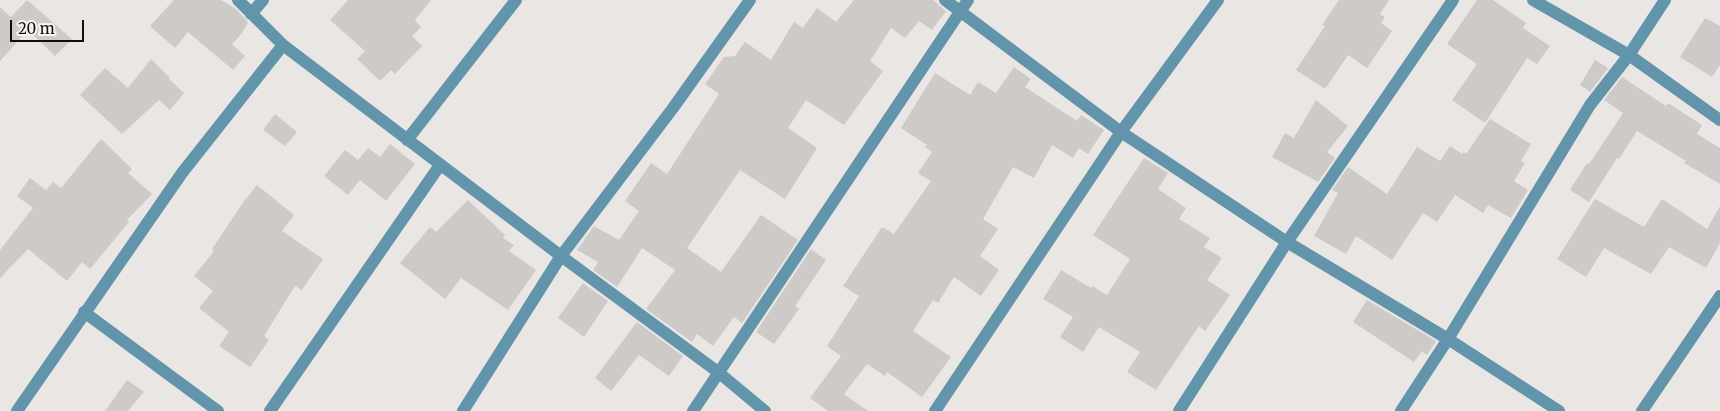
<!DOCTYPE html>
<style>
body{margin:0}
#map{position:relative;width:1720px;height:411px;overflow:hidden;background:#eae6e3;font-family:Merriweather,serif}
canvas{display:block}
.scale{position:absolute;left:10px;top:20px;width:74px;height:22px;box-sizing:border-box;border:2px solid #0f0e0d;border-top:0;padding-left:6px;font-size:15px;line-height:18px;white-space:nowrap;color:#0f0e0d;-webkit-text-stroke:4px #f8f4f0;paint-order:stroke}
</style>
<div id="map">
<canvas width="1720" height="411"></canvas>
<div class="scale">20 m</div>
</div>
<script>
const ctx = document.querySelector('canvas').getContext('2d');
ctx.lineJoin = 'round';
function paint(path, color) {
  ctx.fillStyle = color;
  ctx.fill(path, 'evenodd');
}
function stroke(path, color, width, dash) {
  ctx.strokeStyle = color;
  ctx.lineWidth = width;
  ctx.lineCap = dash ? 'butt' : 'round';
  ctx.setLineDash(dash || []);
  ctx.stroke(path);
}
const building = new Path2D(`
 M27,0l45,39 -17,17 -27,-26 -28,31v-54l11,10z
 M174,0h47l15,9 12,13 -6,11 -10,11 13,12 -12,14 -45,-38 -13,16 -25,-22z
 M348,0h83l-16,20 6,7 -9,9 10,10 -27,28 -4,-4 -11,11 -23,-22 8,-8 -35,-31z
 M854,0h79l13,11 -14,19 -13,-9 -14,17 -14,-10 -21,33 13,10 -39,54 -38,-25 -18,28 29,20 -32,51 -45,-29 -53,78 34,24 40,-57 37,25 -56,83 -8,-6 -21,29 -16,-12 -5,8 -46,-33 29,-39 -33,-22 -25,39 -24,-17 5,-8 -21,-12 17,-24 25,14 20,-29 -14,-10 26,-38 16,11 52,-80 -14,-10 19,-27 11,-1 10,-14 26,18 23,-38 9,6 14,-20 19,14z
 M1339,0h50l-9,14 5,3 -4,6 11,8 -25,37 -19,-13 -23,34 -29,-19 29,-44 -3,-1z
 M1477,0h16l33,23 -3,5 27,18 -13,18 -10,-6 -42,65 -33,-23 25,-36 -30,-20z
 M1705,18l15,8v39l-8,12 -32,-20z
 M151,59l19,19 -1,1 15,14 -14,17 -11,-10 -37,34 -42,-39 25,-27 23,20z
 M1595,60l13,8 -18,24 -10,-7z
 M1014,67l17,12 -6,8 52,34 4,-6 23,15 -16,24 -9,-6 -6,10 -21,-13 -18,33 -21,-11 -30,52 15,10 -18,27 19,14 -18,26 -27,-19 -16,26 -5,-3 -20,31 38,26 -29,40 -35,-25 -2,4 -18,-12 -23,30 24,17h-40l-18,-13 31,-42 -14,-10 32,-50 -16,-10 39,-59 12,7 37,-53 -13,-8 14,-21 -7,-5 2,-2 -26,-17 34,-55 35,22 8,-13 18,11z
 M1622,77l44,29 2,-3 34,22 -5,9 23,14v36l-36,-21 2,-2 -49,-30 -18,28 -2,-1 -28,44 -19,-12 17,-27 2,1 34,-51 -19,-13z
 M1316,100l32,26 -21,26 8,6 -17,24 -46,-25 13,-24 9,5z
 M275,114l22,18 -12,14 -22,-16z
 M1490,119l41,25 -10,17 4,2 -11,18 14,9 -17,28 -23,-13 -5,8 -28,-18 -18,27 -14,-9 -31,47 -36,-24 -10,18 -32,-18 24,-43 -6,-3 16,-23 39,27 30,-47 23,14 10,-15 12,8 2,-2 2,2z
 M101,139l31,30 -4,4 24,21 -25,26 2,2 -39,47 -8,-7 -15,19 -39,-32 -28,29v-28l33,-42 -16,-12 13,-18 16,12 7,-8 8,6z
 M390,144l25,20 -29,37 -26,-21 -12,15 -24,-19 21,-26 13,10 10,-12 12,9z
 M1144,158l24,15 -10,16 28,19 -7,11 31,19 -6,9 18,11 -15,22 23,15 -25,36 -6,-5 -43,64 -29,-18 13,-20 -41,-25 -16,25 -23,-15 13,-20 -30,-18 18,-29 30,18 1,-2 15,9 23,-36 -37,-24z
 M257,185l37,30 -12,16 41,28 -21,31 -7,-4 -31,50 5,4 -19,27 -31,-21 10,-14 -30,-24 14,-17 -19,-15 20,-25 -2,-2 30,-45z
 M1595,199l49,28 18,-28 45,30 13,-23v37l-14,25 -37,-21 -18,27 -47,-26 -18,29 -29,-18z
 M468,200l37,35 -2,3 11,7 -5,6 27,19 -28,40 -47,-32 -16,21 -45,-36 30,-36 6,5z
 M811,249l15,11 -31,46 4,3 -25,35 -18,-12z
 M583,283l25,18 -24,36 -26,-19z
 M1367,300l69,41 -9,14 -5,-4 -8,11 -61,-40z
 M637,322l46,34 -14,20 -30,-21 -28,36 -16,-13z
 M127,380l17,12 -16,19h-23z`);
const minor = new Path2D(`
 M238,0l45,45 278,211 157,116 47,39
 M945,0l176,132 166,110 161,97 111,72
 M1533,0l96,55 91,65
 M251,14l12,-14
 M407,140l109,-140
 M84,312l134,99
 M17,411l165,-238 101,-128
 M270,411l170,-246
 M463,411l98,-155 112,-148 77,-108
 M693,411l275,-411
 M935,411l186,-279 97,-132
 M1179,411l108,-169 166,-242
 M1401,411l47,-72 142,-234 39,-50 36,-55
 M1642,411l78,-115`);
paint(building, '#cecac7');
stroke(minor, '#6295ac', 12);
</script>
